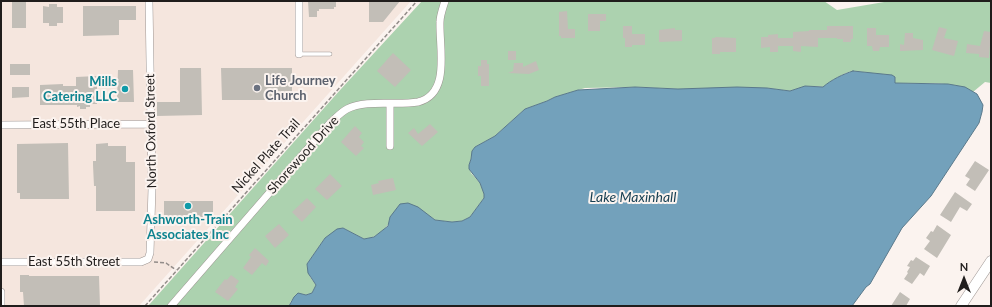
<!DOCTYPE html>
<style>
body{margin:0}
#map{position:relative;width:992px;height:307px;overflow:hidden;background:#fbf3ef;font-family:Lato,sans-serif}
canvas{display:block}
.frame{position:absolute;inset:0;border:2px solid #201d1c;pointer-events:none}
.north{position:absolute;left:944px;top:259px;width:40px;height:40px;-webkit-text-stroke:3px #fbf3ef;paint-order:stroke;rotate:0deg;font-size:11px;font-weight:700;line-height:16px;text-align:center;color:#201d1c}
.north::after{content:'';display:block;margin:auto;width:14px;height:18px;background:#201d1c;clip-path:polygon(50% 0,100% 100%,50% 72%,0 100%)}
</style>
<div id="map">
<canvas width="992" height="307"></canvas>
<div class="frame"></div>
<div class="north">N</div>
</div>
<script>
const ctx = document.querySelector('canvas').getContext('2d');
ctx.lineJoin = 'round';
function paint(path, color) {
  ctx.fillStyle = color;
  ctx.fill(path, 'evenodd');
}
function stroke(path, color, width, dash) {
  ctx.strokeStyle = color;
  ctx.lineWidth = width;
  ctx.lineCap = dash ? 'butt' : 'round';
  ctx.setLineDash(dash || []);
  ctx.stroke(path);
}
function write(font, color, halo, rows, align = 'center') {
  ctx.font = font + ' Lato,sans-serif';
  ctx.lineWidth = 4;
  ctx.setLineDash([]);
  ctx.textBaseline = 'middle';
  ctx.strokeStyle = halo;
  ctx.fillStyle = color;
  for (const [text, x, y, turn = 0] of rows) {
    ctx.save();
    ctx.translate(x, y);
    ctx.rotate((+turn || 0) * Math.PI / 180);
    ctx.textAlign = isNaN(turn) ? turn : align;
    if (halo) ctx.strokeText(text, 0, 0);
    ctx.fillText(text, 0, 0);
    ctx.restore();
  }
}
const built = new Path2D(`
 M1,1h410l-272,305h-138z`);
const forest = new Path2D(`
 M422,1h402l13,9 53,-9h101v82l-6,-1 -12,10c-21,-12 -54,-8 -79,-9l-2,-8c-13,0 -26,-3 -38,-4 -8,0 -25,11 -30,16l-10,-1 -14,2 -10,3 -23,-3 -89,1 -43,-2 -50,1 -30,9 -8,4 -22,8 -30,27 -20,11 -6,18 2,8 9,10 4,10v5l-14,19 -8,4 -10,1 -17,-2 -4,-3h-41c0,3 -1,7 -3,9 -5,7 -15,13 -23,13l-21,-11 -18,10 -18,26 3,13 6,8 -4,8 -6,2 -3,-1 -12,7 -2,5h-141l193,-217z`);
const water = new Path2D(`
 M853,71l39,4 3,2v6l53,1 17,3 12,7 6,11 -1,7 -3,11 -48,73 -29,32 -32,56 -4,3 -14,19h-563l5,-9 4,-4 8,2 6,-2 4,-8 -8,-12 -1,-9 18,-26 12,-9 6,-1 21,11 10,-2 14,-11 2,-9 10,-13 8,-1 10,4 17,13 17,2 10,-1 8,-4 14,-19v-4l-4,-11 -11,-14v-4l2,-6 1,-8 3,-4 20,-11 30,-27 22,-8 8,-4 23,-7 57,-3 43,2 59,-2 30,1 23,3 15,-5 18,1c8,-7 20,-13 30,-16z`);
const building = new Path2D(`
 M308,1h28v6h-2v2h-15v2h-2v6h-8z
 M369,1h31l-17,21h-14z
 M12,2h14v26h-14z
 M49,4h8v3h6v16h-6v3h-8v-3h-6v-17l6,1z
 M83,6h53v14h-17v15l-36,1z
 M567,11l1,18h7v9h-14v-2h-2v-24z
 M588,14h18v7h-6v10h-12z
 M623,26h9v8h13v11h-13v2h-7v-9h-2z
 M827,26h26v13h-2v3h-8v-3h-6v-1h-19v9l-17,-1v6l-8,-1v-5h-15v6h-8v-5l-9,1v-11h7v-2l10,-1v4h15v-6l16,-1v-1h18z
 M939,27l8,2 -3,9 14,3 -4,15 -22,-6z
 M675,28v2h7v11l-23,1v-12z
 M867,28h9v7h13v12h-9l-1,4h-6l-1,-5h-5z
 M984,31l7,1 -2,26 -10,-1v-3l-13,-1 1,-9 13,2z
 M905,33h8v5l10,2v10l-23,1v-7l4,1z
 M715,37l21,1v14h-16v2h-8v-16h3z
 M508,51h8v9h-8z
 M393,53l18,17 -16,17 -18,-16z
 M481,60h6v4h2v22h-8v-10h-3v-10h3z
 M536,61l3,9 -10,4 -21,-1 5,-2 1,-8h9v4z
 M10,64h20v11h-20z
 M180,68h21l1,47 -45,1v-14h23z
 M221,68h71v32h-70z
 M118,70h15l1,32h-17z
 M97,76v28h-7v3h-4v2h-6v-3l-3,1v-2h-37v-20l23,-1v2h13v-9z
 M12,87h17v10l-17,1z
 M430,124l8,8 -16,14 -14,-13 6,-5 4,6z
 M355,126l7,7 -3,4 5,5 -3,4 3,2 -8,8 -15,-14z
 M68,143l1,56h-49v-6h-3v-49z
 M108,143v3h18v16h9v49h-39v-25h-2l-1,-21v-4h3v-17z
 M975,161l14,9 -14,21 -9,-6 4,-6 -5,-3z
 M330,174l12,12 -15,14 -12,-11z
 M393,178l3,12 -23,5 -2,-10 8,-2 -1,-2z
 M955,192l17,12 -5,7 -7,-4 -9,15 -11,-7z
 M307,198l9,9 -14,15 -10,-10z
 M164,201h49v11h-9v10h-40z
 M279,224l10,11 -14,13 -10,-12z
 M937,225l14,10 -14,23 -13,-9 6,-8 -4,-3 5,-7 2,1z
 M255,248l14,13 -3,5 -4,-3 -10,12 -9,-7 8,-11 -2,-2z
 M916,257l14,9 -6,10 -4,-3 -8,11 -8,-5 4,-6 -1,-1 3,-5 -3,-1 4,-6 2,1z
 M20,275h9v1h70l1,30h-76l-1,-14h-3z
 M231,275l8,6 -4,6 3,2 -10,12 -13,-9 10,-13 2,1z
 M900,292l10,7 -4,7h-15z`);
const path = new Path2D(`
 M154,262l12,1 10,7
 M145,306l272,-305`);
const lane = new Path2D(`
 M299,54h31`);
const street = new Path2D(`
 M299,54v-53
 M390,104v42
 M1,125l150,-1
 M1,262h140l7,-3 2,-6 2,-65 -3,-187
 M1,292v14
 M171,306l159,-183c6,-5 11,-11 17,-14 20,-10 49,-3 71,-7 33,-8 21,-54 22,-80 0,-7 3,-14 5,-21`);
const secondary = new Path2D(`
 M961,306l30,-45`);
const markers = [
 [257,88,4,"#6b7280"],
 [125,89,4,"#0f9aa8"],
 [188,206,4,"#0f9aa8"]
];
const worshipNames = [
 ["Life Journey",265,81],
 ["Church",265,96]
];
const cultureNames = [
 ["Mills",117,82],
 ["Catering LLC",117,97],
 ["Ashworth-Train",188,220,"center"],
 ["Associates Inc",188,235,"center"]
];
const streetNames = [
 ["East 55th Place",76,124],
 ["North Oxford Street",151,131,-91],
 ["Shorewood Drive",303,155,-48],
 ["Nickel Plate Trail",266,156,-48],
 ["East 55th Street",74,262]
];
const waterNames = [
 ["Lake Maxinhall",633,197]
];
paint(built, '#f5e6de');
paint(forest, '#acd2af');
paint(water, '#73a1bb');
stroke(water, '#5a798b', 1);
paint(building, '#c2beb7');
stroke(lane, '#9d9592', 4.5);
stroke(street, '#9d9592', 8);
stroke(secondary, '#9d9592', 11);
stroke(path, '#928c89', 1.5, [4, 2]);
stroke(lane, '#fff', 3.5);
stroke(street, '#fff', 7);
stroke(secondary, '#fff', 10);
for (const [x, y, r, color] of markers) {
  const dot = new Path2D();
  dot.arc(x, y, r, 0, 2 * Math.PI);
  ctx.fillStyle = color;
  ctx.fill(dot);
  stroke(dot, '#fbf3ef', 1.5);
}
write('bold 13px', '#5b616d', '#fbf3ef', worshipNames, 'left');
write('bold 13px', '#0d838f', '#fbf3ef', cultureNames, 'right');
write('13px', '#201d1c', '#fbf3ef', streetNames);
write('italic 14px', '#173f52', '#fbf3ef', waterNames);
</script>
